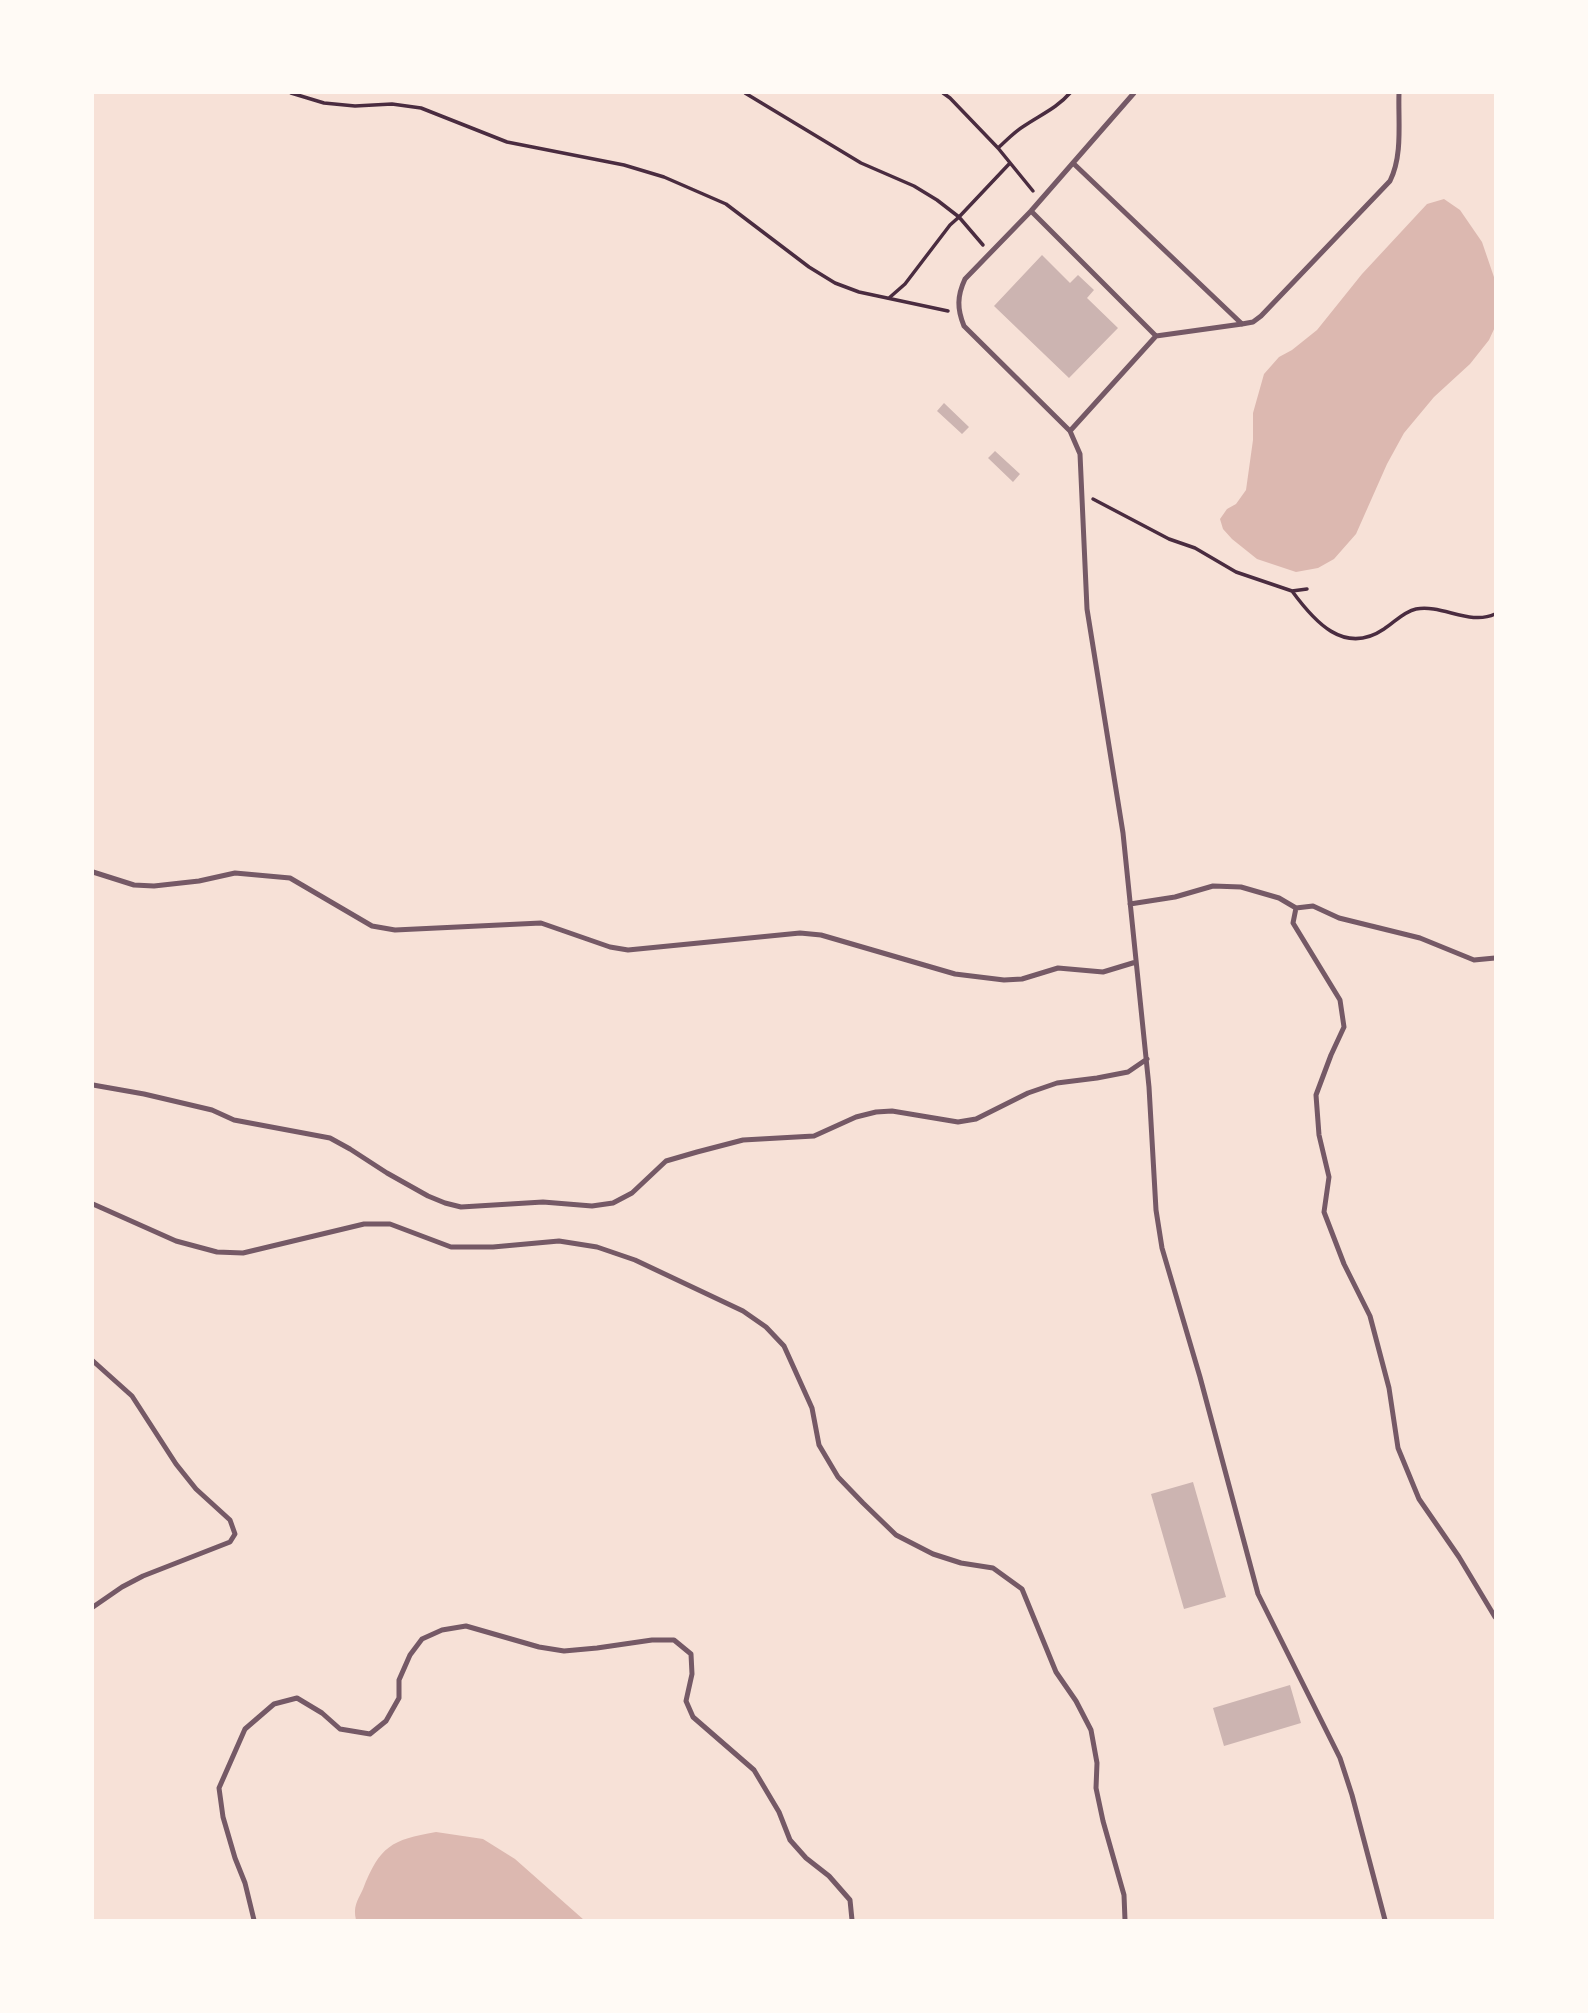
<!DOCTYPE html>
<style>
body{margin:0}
#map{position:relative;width:1588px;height:2013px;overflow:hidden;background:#f7e1d7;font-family:"Archivo Narrow",sans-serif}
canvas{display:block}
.frame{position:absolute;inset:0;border:94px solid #fffaf5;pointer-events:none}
</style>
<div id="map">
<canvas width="1588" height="2013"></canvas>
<div class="frame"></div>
</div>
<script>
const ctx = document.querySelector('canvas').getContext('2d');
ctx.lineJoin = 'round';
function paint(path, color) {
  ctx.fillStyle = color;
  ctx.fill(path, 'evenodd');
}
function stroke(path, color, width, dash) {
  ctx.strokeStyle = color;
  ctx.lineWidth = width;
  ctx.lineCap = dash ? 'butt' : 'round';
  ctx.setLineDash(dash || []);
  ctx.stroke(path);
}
const water = new Path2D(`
 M1444,199l16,11 22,32 13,38v47l-6,13 -19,24 -36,33 -30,36 -17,31 -31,70 -22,25 -16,9 -22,4 -39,-13 -25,-20 -9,-10 -3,-10 7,-10 9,-5 10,-14 7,-50v-27l11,-39 15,-17 13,-7 25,-20 45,-56 65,-70z
 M436,1832l47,7 32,20 69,61h-228c-3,-14 1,-18 7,-31 17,-43 28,-49 73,-57z`);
const building = new Path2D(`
 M1042,255l28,28 8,-8 16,15 -7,8 31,30 -49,50 -75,-72z
 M944,403l25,24 -7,7 -25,-23z
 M995,451l25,23 -7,8 -25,-24z
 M1193,1482l33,115 -42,12 -33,-115z
 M1290,1685l11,38 -77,23 -11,-38z`);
const path = new Path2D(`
 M291,93l33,10 31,3 37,-2 29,4 86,34 117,23 40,12 62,27 83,63 26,16 24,9 89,19
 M745,93l116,70 53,23 23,14 22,17 24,28
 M943,93l7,5 48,50 35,43
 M998,148c8,-7 16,-16 26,-22 16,-11 33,-18 46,-33
 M889,298l16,-14 45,-59 9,-8 51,-54
 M1093,499l76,40 26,9 41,24 56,19 15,-2
 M1292,591c22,30 52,65 92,38 11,-7 19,-17 32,-20 26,-5 54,17 79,5`);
const service = new Path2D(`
 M1134,93l-103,118 -66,68c-8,17 -8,30 -1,47l106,105 10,23 7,155 36,224 26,254 7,123 6,38 38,129 58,217 82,164 12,37 33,125
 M1073,163l169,161
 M1031,211l125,125
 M1070,431l86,-95 86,-12 11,-2 8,-6 129,-135c13,-26 8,-60 9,-88
 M93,872l41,13 20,1 45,-5 36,-8 55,5 82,48 23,4 146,-7 69,24 18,3 172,-17 21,2 134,39 49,6 18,-1 36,-11 45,4 33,-10
 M1130,904l45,-7 38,-11 28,1 38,11 17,10 -3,15 47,77 4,27 -13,28 -15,40 3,40 10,42 -5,35 20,52 26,52 19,72 9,60 21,51 40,58 36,60
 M1296,908l17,-2 26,12 81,20 54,22 21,-2
 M93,1085l51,9 68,16 22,10 96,18 20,11 37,24 41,23 17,7 16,4 82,-5 49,4 21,-3 19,-10 34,-32 31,-9 46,-12 71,-4 42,-19 20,-5 16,-1 66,11 18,-3 52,-26 29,-10 40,-5 31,-6 19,-13
 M93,1204l83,37 41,11 26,1 121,-29h26l61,23h42l66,-6 38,6 38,13 108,51 23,16 18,19 28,62 7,37 19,32 25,26 33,32 37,19 28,9 32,5 29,21 34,83 20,29 15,29 6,33 -1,25 7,33 21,74 1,25
 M93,1361l39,35 44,68 20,25 34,31 5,14 -5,8 -87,34 -21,11 -29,20
 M254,1920l-9,-37 -10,-25 -12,-41 -4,-29 26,-59 29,-25 23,-6 25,15 18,16 30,5 16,-13 13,-23v-18l11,-25 12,-16 20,-9 24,-4 73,21 25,4 33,-3 55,-8h22l17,14 1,20 -6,27 7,16 61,53 25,42 11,28 16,18 23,18 21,24 2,20`);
paint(water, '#dcb8b0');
paint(building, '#ccb4b1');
stroke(path, '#4a2c40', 3.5);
stroke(service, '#755966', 5);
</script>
